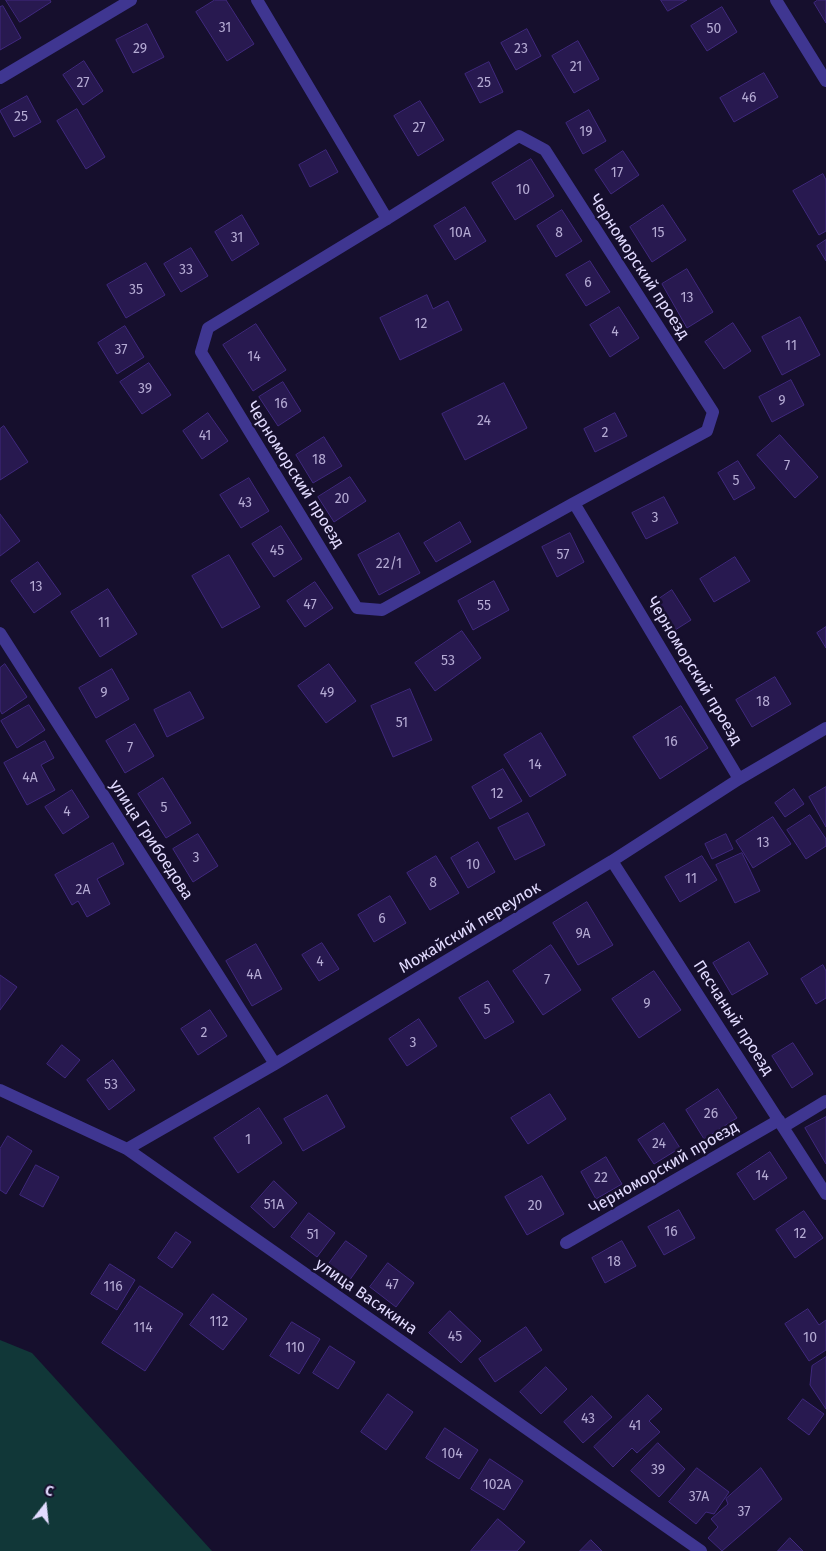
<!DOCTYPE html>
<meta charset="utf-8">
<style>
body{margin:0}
#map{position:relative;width:826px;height:1551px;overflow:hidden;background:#160f2d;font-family:"Fira Sans",sans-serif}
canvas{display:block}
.north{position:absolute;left:20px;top:1481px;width:50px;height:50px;-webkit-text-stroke:4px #160f2d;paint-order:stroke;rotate:16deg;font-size:14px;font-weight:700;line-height:20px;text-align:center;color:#e2dbff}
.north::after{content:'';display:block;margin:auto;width:18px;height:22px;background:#e2dbff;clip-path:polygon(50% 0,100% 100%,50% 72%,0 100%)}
</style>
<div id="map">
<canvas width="826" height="1551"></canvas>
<div class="north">С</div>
</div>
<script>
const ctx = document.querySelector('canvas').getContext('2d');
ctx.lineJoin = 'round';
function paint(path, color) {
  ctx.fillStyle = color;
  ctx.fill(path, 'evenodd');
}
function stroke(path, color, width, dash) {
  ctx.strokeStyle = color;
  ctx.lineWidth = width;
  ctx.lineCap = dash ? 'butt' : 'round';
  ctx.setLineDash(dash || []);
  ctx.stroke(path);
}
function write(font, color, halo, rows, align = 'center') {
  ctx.font = font + ' "Fira Sans",sans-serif';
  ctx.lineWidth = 5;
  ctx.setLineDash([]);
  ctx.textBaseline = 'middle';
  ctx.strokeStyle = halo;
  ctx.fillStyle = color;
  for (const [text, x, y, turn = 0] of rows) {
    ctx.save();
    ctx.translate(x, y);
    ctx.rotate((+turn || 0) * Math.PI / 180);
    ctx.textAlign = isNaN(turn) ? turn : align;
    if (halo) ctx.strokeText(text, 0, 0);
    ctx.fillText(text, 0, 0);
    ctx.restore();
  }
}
const green = new Path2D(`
 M0,1340l32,13 180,198h-212z`);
const building = new Path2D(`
 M6,0h44l1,2 -31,20z
 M215,0h11l28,44 -27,17 -31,-49z
 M661,0h26l-19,11z
 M818,0h8v23l-12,-20z
 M3,6l18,32 -21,12v-43z
 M722,7l15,25 -30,19 -16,-25z
 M147,24l17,33 -31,16 -17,-33z
 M527,29l14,27 -25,14 -15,-27z
 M578,41l21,38 -25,14 -22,-37z
 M84,61l19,30 -20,14 -20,-30z
 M489,62l14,30 -23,11 -15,-29z
 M764,73l14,24 -44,25 -14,-24z
 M27,96l14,26 -27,15 -14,-26z
 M420,101l24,39 -26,16 -24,-40z
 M77,109l28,48 -19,12 -29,-48z
 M589,110l17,31 -23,13 -17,-31z
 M326,150l12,22 -28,15 -11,-22z
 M623,151l16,24 -28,19 -16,-24z
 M531,159l23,37 -39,24 -23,-37z
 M823,174l3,6v51l-7,4 -26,-44z
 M663,205l23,35 -34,22 -22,-35z
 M465,207l21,34 -31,19 -21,-34z
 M562,210l20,31 -26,16 -19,-31z
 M242,215l17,29 -27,17 -17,-29z
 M826,240v21l-9,-15z
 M191,248l17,28 -27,16 -17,-28z
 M590,261l20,31 -24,14 -20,-31z
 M146,263l19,32 -39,23 -19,-33z
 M687,269l26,43 -26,16 -25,-44z
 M427,295l6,14 15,-8 14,29 -62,30 -20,-42z
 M619,307l20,31 -29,19 -20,-32z
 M800,317l20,38 -38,20 -20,-38z
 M733,323l18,28 -27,18 -19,-27z
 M256,324l30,46 -33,21 -30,-46z
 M125,326l19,31 -27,17 -19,-31z
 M149,363l22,32 -29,19 -22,-32z
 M791,380l13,25 -32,17 -13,-25z
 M283,382l18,29 -23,15 -19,-29z
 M504,383l23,45 -62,32 -23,-46z
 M208,413l20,28 -26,18 -19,-28z
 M615,413l12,23 -32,16 -11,-23z
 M4,426l24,36 -28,18v-51z
 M780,435l38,42 -23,21 -38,-43z
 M324,437l18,29 -29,17 -17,-28z
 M738,461l17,27 -21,12 -16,-27z
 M350,477l16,24 -32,21 -16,-25z
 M249,478l20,33 -28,17 -21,-33z
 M664,497l14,26 -32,16 -14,-26z
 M0,514l20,27 -20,15z
 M460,522l11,20 -35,20 -12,-19z
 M281,526l21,33 -28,18 -22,-33z
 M399,533l21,40 -41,22 -21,-40z
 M570,533l14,29 -27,15 -15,-30z
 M229,555l31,52 -38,21 -30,-52z
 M735,557l15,24 -36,21 -14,-23z
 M38,562l23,32 -27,19 -23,-32z
 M494,581l15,29 -36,20 -15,-29z
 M315,582l18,26 -28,19 -18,-26z
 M108,589l29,45 -37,23 -29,-45z
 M672,590l19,30 -19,12 -19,-29z
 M826,627v21l-9,-15z
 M462,631l19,27 -46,33 -20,-28z
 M5,664l22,33 -25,17 -2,-4v-42z
 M329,664l27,37 -30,22 -28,-37z
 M112,669l17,30 -33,19 -17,-30z
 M775,677l16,27 -39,23 -16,-27z
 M410,689l22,51 -39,17 -22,-51z
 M190,692l14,26 -37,19 -13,-27z
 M29,705l16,25 -28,18 -16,-27z
 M681,706l27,42 -48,31 -27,-42z
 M135,724l19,32 -29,17 -19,-32z
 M541,733l25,42 -36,22 -26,-42z
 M45,741l9,17 -13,7 14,25 -28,15 -23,-42z
 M503,769l19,32 -32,18 -18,-32z
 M163,778l28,45 -25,15 -28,-44z
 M826,787v40l-17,-30z
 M794,789l10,15 -19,13 -10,-14z
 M72,790l17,27 -26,17 -18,-27z
 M528,813l17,32 -30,15 -17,-32z
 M810,815l16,24v7l-20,13 -19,-29z
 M773,817l18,27 -38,24 -17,-27z
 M198,834l20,32 -25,16 -20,-33z
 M726,834l7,15 -21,10 -7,-15z
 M478,842l17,30 -27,16 -17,-30z
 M113,843l11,21 -27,15 13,25 -23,13 -9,-16 -6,4 -17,-30z
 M742,853l18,38 -25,12 -19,-38z
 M436,856l23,37 -29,17 -23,-37z
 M702,856l15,24 -37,22 -15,-25z
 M390,896l16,27 -32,19 -16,-27z
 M587,902l26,43 -35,20 -25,-42z
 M749,942l19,32 -36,21 -19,-32z
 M322,943l17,26 -20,12 -17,-26z
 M256,944l26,45 -30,17 -26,-45z
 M551,945l30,45 -38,25 -30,-44z
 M823,965l3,6v27l-10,6 -15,-25z
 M654,971l27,39 -42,28 -27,-39z
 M0,975l17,12 -17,23z
 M488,981l26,41 -29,17 -26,-41z
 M210,1010l17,26 -29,19 -17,-26z
 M419,1019l18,27 -30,20 -18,-27z
 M793,1043l20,31 -21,14 -20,-32z
 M62,1045l18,15 -15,18 -18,-14z
 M113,1060l22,30 -26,20 -22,-30z
 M718,1089l19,29 -33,21 -18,-29z
 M550,1094l16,25 -38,25 -17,-26z
 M327,1095l18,32 -42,24 -19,-32z
 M259,1108l23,35 -44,30 -24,-35z
 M826,1117v47l-21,-36z
 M664,1123l16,25 -26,16 -16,-24z
 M8,1136l24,15 -26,43 -6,-4v-41z
 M770,1152l17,26 -33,22 -17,-26z
 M606,1157l16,27 -26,15 -15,-27z
 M36,1165l23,12 -16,30 -23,-12z
 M542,1176l22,38 -37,21 -22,-38z
 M274,1181l23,22 -23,25 -23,-21z
 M679,1210l16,28 -31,17 -16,-28z
 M804,1211l19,27 -28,20 -19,-28z
 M309,1213l26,20 -18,24 -26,-20z
 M176,1232l15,10 -19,26 -14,-10z
 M346,1241l21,15 -18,25 -21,-16z
 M622,1241l14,25 -31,17 -13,-25z
 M388,1263l26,20 -18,24 -26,-20z
 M110,1264l25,16 -18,30 -26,-16z
 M140,1286l43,28 -38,57 -43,-28z
 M213,1294l34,25 -24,31 -33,-25z
 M808,1309l11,16 7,-5v30l-17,11 -24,-37z
 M450,1311l31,30 -20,22 -32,-30z
 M292,1322l28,17 -21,35 -29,-18z
 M526,1327l16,23 -47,32 -16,-23z
 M330,1346l25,16 -17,27 -25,-16z
 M826,1357v52l-16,-24 2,-19z
 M546,1367l21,22 -26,25 -21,-22z
 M388,1394l25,18 -27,38 -25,-18z
 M648,1395l14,14 -13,12 11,11 -23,21 -5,-5 -19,19 -19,-20z
 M592,1396l20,21 -29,26 -19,-21z
 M803,1399l21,15 -15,21 -21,-16z
 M445,1428l33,22 -19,29 -33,-21z
 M658,1443l27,26 -26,28 -28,-26z
 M490,1459l33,22 -19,29 -33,-21z
 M697,1468l32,24 -15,22 -8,-2 -10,12 -27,-22z
 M761,1468l21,31 -60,52 -14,-13 10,-11 -7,-8 17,-15 -2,-5z
 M498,1519l27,23 -8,9h-46z
 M790,1538l13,13h-25z
 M591,1540l11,11h-22z`);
const minor = new Path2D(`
 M257,0l130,219
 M0,78l131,-78
 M574,503l-192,107 -25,-2 -156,-256 7,-24 179,-109 132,-83 26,14 168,262 -6,19 -133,72 165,276
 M0,633l275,431
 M612,861l214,333
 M0,1090l127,59 574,402
 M783,1127l43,-26
 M127,1149l148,-85 337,-203 127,-82 87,-51
 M566,1243l213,-123`);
const tertiary = new Path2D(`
 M776,0l50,81`);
const numberNames = [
 ["31",225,28],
 ["50",714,29],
 ["29",140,49],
 ["23",521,49],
 ["21",576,67],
 ["27",83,83],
 ["25",484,83],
 ["46",749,98],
 ["25",21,117],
 ["27",419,128],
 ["19",586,132],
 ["17",617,173],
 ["10",523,190],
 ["10А",460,233],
 ["8",559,233],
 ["15",658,233],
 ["31",237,238],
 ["33",186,270],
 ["6",588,283],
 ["35",136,290],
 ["13",687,298],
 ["12",421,324],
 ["4",615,332],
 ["11",791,346],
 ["37",121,350],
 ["14",254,357],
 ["39",145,389],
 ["9",782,401],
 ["16",281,404],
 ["24",484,421],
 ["2",605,433],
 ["41",205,436],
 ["18",319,460],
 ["7",787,466],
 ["5",736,481],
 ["20",342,499],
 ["43",245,503],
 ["3",655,518],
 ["45",277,551],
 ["57",563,555],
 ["22/1",389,564],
 ["13",36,587],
 ["47",310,605],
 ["55",484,606],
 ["11",104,623],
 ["53",448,661],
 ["9",104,693],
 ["49",327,693],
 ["18",763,702],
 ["51",402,723],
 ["16",671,742],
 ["7",130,748],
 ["14",535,765],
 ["4А",30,778],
 ["12",497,794],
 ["5",164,808],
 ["4",67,812],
 ["13",763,843],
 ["3",196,858],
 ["10",473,865],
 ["11",691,879],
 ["8",433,883],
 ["2А",83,890],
 ["6",382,919],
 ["9А",583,934],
 ["4",320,962],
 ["4А",254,975],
 ["7",547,980],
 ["9",647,1004],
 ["5",487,1010],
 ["2",204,1033],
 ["3",413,1043],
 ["53",111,1085],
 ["26",711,1114],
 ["1",248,1140],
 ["24",659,1144],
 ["14",762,1176],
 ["22",601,1178],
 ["51А",274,1205],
 ["20",535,1206],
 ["16",671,1232],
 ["12",800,1234],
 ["51",313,1235],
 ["18",614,1262],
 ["47",392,1285],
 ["116",113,1287],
 ["112",219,1322],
 ["114",143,1328],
 ["45",455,1337],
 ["10",810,1338],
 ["110",295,1348],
 ["43",588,1419],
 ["41",635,1426],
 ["104",452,1454],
 ["39",658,1470],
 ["102А",497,1485],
 ["37А",699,1497],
 ["37",744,1512]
];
const streetNames = [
 ["Черноморский проезд",639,267,57],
 ["Черноморский проезд",295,475,58],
 ["Черноморский проезд",694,671,59],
 ["улица Грибоедова",151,840,57],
 ["Можайский переулок",470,928,-31],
 ["Песчаный проезд",733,1018,57],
 ["Черноморский проезд",664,1168,-30],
 ["улица Васякина",366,1297,35]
];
paint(green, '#113738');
paint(building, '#281950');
stroke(building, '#40297e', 1);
stroke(minor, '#3f3691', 12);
stroke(tertiary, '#3f3691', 12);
write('14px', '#b4aad3', null, numberNames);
write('16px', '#e2dbff', '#160f2d', streetNames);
</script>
